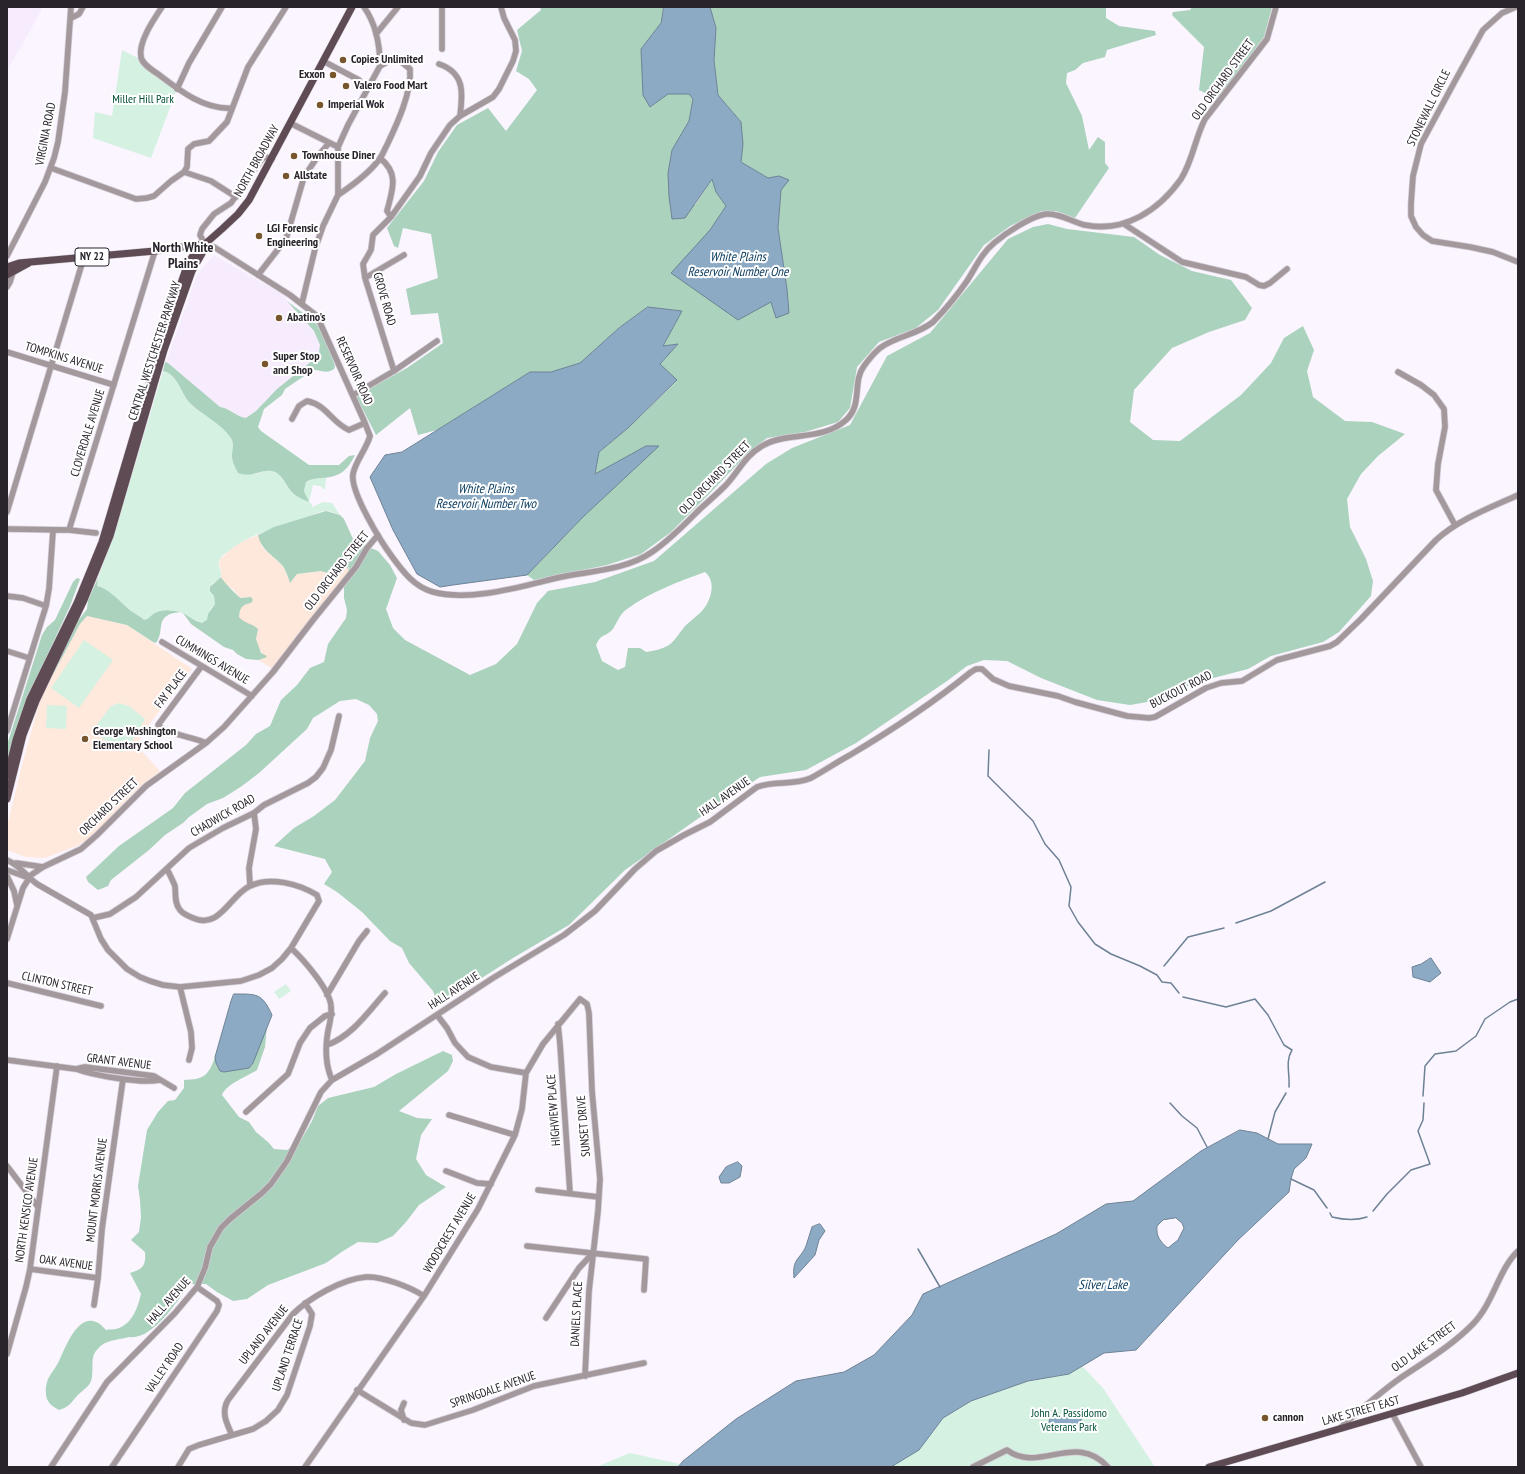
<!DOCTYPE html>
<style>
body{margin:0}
#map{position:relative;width:1525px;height:1474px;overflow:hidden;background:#faf5fe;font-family:"PT Sans Narrow",sans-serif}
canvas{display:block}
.frame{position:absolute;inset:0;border:8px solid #29242c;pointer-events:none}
</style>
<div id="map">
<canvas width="1525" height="1474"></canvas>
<div class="frame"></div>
</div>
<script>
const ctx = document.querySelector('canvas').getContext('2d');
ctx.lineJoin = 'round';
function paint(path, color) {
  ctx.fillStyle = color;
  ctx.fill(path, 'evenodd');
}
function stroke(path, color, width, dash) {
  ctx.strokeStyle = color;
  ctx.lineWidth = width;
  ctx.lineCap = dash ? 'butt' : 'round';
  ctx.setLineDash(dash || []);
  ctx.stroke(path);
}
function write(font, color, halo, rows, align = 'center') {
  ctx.font = font + ' "PT Sans Narrow",sans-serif';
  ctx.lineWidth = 4;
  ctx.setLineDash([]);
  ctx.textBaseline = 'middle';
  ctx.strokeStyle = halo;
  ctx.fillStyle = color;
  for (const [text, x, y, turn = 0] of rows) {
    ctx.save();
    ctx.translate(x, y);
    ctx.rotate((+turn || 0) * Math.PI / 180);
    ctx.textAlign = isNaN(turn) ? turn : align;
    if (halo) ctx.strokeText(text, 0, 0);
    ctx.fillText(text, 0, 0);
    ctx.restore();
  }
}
const built = new Path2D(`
 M7,7h34v4l-34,60z
 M214,255l69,40 20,25 11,11 6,14 -1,7 -7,9 -35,28 -21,22 -10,7 -5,-1 -15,-9 -6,-1 -54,-45 31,-87z`);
const industrial = new Path2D(`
 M258,535l4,12 19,17 4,6 5,13 7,-9 24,-3 10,3 7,-1 11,-7 -2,11 -74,92 -15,-9 7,-2 -21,-35 -5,-5 1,-10 4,-3 7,-2 -4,-6 -5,1 -4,-2 -4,-6 -9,-6 -4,-7v-6l-2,-7 1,-5 16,-14 7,-4z`);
const education = new Path2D(`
 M87,616l40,9 65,44 -48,62 -7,15 23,25 -27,22 -38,41 -16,11 -34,13 -19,-1 -19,-7v-24l15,-61 17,-61 9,-20 32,-60z`);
const green = new Path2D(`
 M122,50l20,10 35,29 -26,69 -58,-20 2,-26 17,4z
 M163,371c15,3 18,23 27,32 11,11 36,24 42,37 2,6 0,10 0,16 0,6 3,11 6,17l18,1 9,-3h7l8,4 13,19 15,7 -4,-10 2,-9 9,-4h11l-1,12 -5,-4 -7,-1 -4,17 3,2v3l11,-5 9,1 8,12c-5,-2 -10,-4 -15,-4 -5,0 -10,3 -15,5 -27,10 -58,16 -81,35 -3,2 -8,5 -9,8 -6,11 11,14 -8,25l3,20 -4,4 -4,12 -5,3c-16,-5 -23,-17 -41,-11 -7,2 -10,6 -17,8 -4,-4 -9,-6 -13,-9 -10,-8 -22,-23 -34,-25l1,-8 16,-43z
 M84,640l29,20 -34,48 -28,-20z
 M119,703l10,3 16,13 -18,31 -6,2 -29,-21 19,-25z
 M47,705l20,1 -1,23 -20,-1z
 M286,984l5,7 -12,8 -5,-7z
 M1082,1366l21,22 52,79h-264l28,-17 24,-32 28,-17 57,-20 41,-7z
 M630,1453l50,11 -2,3h-82z`);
const forest = new Path2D(`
 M540,7h124l-3,16 -20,26 9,58 18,-13h21l4,5 -4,22 -17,29 -4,23 27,32 17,-26 4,13 10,14 -16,24 62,72 16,10 -1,-23 -9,-61 3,-38 -2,-14 -11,2 -27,-16 2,-18 -2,-22 -23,-27 -4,-35 2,-32 -6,-21h396v11l13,8 36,5 1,4 -49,15 -2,7 -22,6 -8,7 -8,3 -1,10 16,33 7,34 9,-13 7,5v21l4,5 -34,50 -19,-7h-14l-32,15 -26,19 -46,65 -22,18 -37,14 -22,25 -7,41 -12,14 -33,10 -38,6 -17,13 -36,38 -43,43 -30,22 -34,11 -73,15 -7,-5 56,-58 75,-71h-12l-51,28 4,-22 29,-24 49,-47 -17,-17 18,-20 -15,2 19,-35 -34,-4 -29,21 -39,35 -29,9h-21l-93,58 -19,5 -8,-27 -34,27 -20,-39 51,-28 36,-25 -5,-30 -27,2 -5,-26 32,-11 -7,-44 -28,-6 -5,20 -4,-2 -7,-18 37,-47 14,-29 19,-27 31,-17 18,23 31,-41 -8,-11 -13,-8 6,-20 -5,-21 24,-20z
 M1192,7h80l-8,30 -47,62 -18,-9 5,-43 -32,-32 1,-3 17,-2z
 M1048,224l19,5 67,8 26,18 32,16 39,9 21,28 -7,12 -36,12 -37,16 -38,42 -4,32 23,18 27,1 61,-46 30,-32 13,-25 19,-12 11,24 -7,21 6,26 32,24 27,1 33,12 -27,22 -17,18 -14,25 3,28 16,32 7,22 -2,15 -32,36 -16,10 -52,14 -23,13 -54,14 -35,17 -29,5 -33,-5 -56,-22 -34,-17 -23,-1 -17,6 -20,15 -91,62 -50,27 -46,7 -64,43 -71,50 -56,55 -56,33 -75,48 -5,-15 -24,-28 -7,-15 -12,-7 -28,-29 -25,-20 -13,-8 8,-12 -7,-13 -51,-13 20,-18 20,-12 21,-16 30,-39 5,-23 8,-17 -1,-7 -8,-9 -13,-6 -16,2 -27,17 -6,11 -48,44 -17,13 -19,12 -16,6 -18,13 -6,6 -18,12 -16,15 -38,30 -3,6 -10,4 -10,-8 -2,-5 33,-31 54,-38 12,-15 61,-48 10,-11 14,-8 11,-26 16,-15 13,-17 14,-6 4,-18 18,-26 1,-8 -3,-12v-11l5,-20 -11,6 -7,1 -10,-3 -24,3 -7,9c-2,-6 -4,-13 -8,-18 -9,-10 -21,-15 -24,-30l16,-8 52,-16 14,4 4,4 10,22 24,10 12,14 7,13 -11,31 7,19 12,12 65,35 26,-11 21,-20 20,-41 11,-12 47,-9 59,-21 112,-97 26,-16 58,-23 37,-69 43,-23 78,-94 25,-12zM705,572c12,10 6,30 -4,40 -5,5 -11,9 -16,14 -5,6 -10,15 -16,19 -7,4 -15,6 -23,7l-6,-4h-12l-3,19 -7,3 -16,-9 -6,-16c6,-12 7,-7 15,-14 5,-4 7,-16 16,-22 23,-17 51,-27 78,-37z
 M287,301l28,21 10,15 10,29 -1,3c-8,6 -13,0 -21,1l-28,19 -3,6 -18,14 -6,18 3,4 48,34h30l10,-9 6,-1c-8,16 -15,22 -34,23 -5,0 -10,1 -15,4l-2,9 5,11c-4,-2 -10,-4 -14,-7 -9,-7 -11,-21 -23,-24 -12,-2 -18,7 -34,2 -3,-6 -6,-11 -6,-17 0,-6 2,-10 0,-16 -6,-13 -31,-26 -42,-37 -9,-9 -12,-29 -27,-32l2,-9 3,1 52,44c10,1 16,10 26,11l10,-7 21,-22 35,-28 7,-9 1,-7 -6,-14z
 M221,577c2,4 16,19 20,21 3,0 7,-1 10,-1l2,3 -2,3c-10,2 -11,5 -12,14 6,7 13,6 19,12l-2,10 5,14 6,3 -2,2 -7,2 -12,-1 -9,-5 -4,-4 -9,-3 -33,-23 -8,-11 13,8 6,2 5,-3 1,-6 7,-10 -1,-8 -4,-5v-4z
 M77,578l3,1 -10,27 -47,102 -2,11 -14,42v-16l35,-110 5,-8 8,-7 18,-38z
 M98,578l-1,8c12,2 24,17 34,25 4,3 9,5 13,9 5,-1 6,-4 11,-7 8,-4 16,-3 25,-1 -27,3 -14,17 -24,31l-3,-1 -26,-17 -40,-9 -7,8 -32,60 20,-44 10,-19 9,-12 1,-9z
 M267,1026l-2,21 -8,23c-9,6 -31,14 -35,25l17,22 10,5 7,10 12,10 6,7 13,1 14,-10 11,-19 6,-15 10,-8 46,-11 22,-13 47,-23 9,4 1,6 -5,10 -49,40 18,7 15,1 -11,16 -5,24 10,16 20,12 -27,18 -13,17 -13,14 -16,7 -19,-1 -15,9 -17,12 -58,22 -21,14 -14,2 -16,-9 -11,-8h-16c-12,16 -38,57 -61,53 -7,2 -21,3 -27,8 -13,10 -8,17 -10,31 0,8 -6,12 -12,17 -9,8 -8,13 -21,17 -6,-3 -13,-8 -13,-16 -1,-17 6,-19 13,-33 6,-12 18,-47 37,-39 4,1 7,5 10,8 4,-1 9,0 13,-2 14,-5 19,-22 22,-34l-11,-21c13,-4 16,-7 15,-21l-14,-12 8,-8 2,-15 -1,-17 -2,-14 9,-56 11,-18 10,-11 7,-1 9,-12v-8c21,-1 24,-4 31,-23l1,6 4,8 4,1 39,-36z`);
const water = new Path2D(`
 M664,7h46l6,21 -2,32 4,35 23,27 2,22 -2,18 27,16 11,-2 10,4 -8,10 -3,38 9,61 2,24 -13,5 -5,-16 -33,18 -67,-47 39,-43 16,-24 -10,-14 -4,-13 -27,39 -13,1 -3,-23 -1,-23 4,-23 17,-29 4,-22 -4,-5h-21l-18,13 -7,-12 -2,-46 20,-26z
 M648,307l34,4 -19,35 15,-2 -18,20 17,16 -49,48 -29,24 -4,22 51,-28h13l-76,71 -56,58 -74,10 -13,2 -23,-13 -24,-44 -23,-53 15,-22 17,-3 128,-80h21l29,-9 39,-35z
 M1431,958l10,15 -11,9 -17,-5 -1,-10 9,-3z
 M234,994c23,0 28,-1 38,21l-19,48 -4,5 -25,4 -4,-1 -4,-8 -1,-6 16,-56z
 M1240,1130l17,3 21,11h34l-6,14 -12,11 -3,10 -2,13 -51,48 -102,110 -32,3 -35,21 -41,7 -57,20 -28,17 -24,32 -28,17h-213l5,-6 53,-42 60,-38 48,-9 30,-17 38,-40 11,-21 133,-60 50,-30 27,-3 68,-50zM1176,1218l6,5 2,5 -6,12 -10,8c-8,-6 -12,-12 -11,-22l6,-6z
 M738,1162l4,4 -2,11 -11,6h-8l-2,-6 7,-10z
 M820,1224l5,7 -6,9 -4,15 -21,23c-2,-20 6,-18 12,-32 2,-6 4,-13 6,-19z
 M1075,1411l8,6 -10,15 -8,-6 -4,1 -8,6 -4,-10 1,-8 10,3 11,-1z`);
const stream = new Path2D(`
 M989,750l-1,26 45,45 12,23 14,16 12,27 -2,19 9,16 17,22 16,10 29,12 17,9 5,7 9,1 8,10
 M1236,923l35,-12 54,-29
 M1164,966l24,-29 36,-9
 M1183,997l43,10 29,-8 13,16 16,30 8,5c-7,11 -2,24 -3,37
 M1423,1096l2,-30 10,-12 21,-3 20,-15 9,-17 25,-17 8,-3
 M1170,1103l12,13 15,12 10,19
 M1268,1139l7,-27 11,-19
 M1291,1179l23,11 13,18
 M1373,1211l14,-17 24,-24 19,-6 -12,-33 5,-11 1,-17
 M1330,1213l2,4c12,3 23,4 35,0
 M918,1249l22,38`);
const minor = new Path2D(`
 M162,7c-8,12 -24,35 -21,50 1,7 11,13 17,17 21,16 46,36 74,34
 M1516,7l-14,6 -19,17 -28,51 -34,63 -8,32 -2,28v12l5,11 7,8 9,6 38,6 23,5 25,10
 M71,18l8,-4 4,-7
 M376,34l22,-27
 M442,49v-42
 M323,61l36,19
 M439,64c26,9 24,29 21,52
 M177,89l12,-26 33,-56
 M290,123l48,24
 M380,158c20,16 12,33 7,53l4,6
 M272,159l-6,-2 -4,2 -31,44 -17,11 -12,15 -2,6 5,9 9,3 76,48 27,21 48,107 5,13c-4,14 -14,24 -17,38 -3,18 28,68 40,84 11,15 22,29 40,34 39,10 89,-6 128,-15 30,-6 65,-7 91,-25 18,-12 33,-28 48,-43 9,-8 18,-16 26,-24 12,-13 20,-30 36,-39 24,-15 60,-4 84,-26 17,-15 6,-38 18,-54 5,-7 10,-13 16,-18 16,-12 37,-13 53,-26 11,-11 25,-28 34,-41 9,-14 14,-27 27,-38 12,-10 37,-27 52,-29 14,-1 26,8 39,11 40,8 74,-15 96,-46 12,-19 14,-41 24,-60l62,-80 9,-32
 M51,168l85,31 11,-1 7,-2 17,-15 13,-9 3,-5 1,-18 6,-5 15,-3 18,-19 21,-55 38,-60
 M184,172l27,9 25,16
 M338,195c15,-10 29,-20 40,-34 4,-4 6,-11 9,-16 10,-21 25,-53 23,-76l-11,-9 -10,1 -9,5
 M1124,224l58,38 64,15 13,8 5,1 6,-3 17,-14
 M7,256l38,-74 9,-24 4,-16 7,-50 6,-85
 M258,275l28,-36 18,-62 14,-21 11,-13
 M365,278l39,-23
 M7,287l3,-5 3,-10
 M302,303l13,-54 8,-23 15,-31v-48l10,-22 32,-59c0,-20 -4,-42 -16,-59
 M7,352l107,33
 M394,371l-29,-93 -2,-14 8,-14 2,-15 18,-18 29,-41 11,-23 19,-28 10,-9 33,-19 6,-8 14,-28 3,-10 -1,-11 -11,-22 -3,-11
 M1398,372l23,13 13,10 10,14 1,18 -7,37 -2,26 19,35
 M353,395l41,-24 43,-30
 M292,419l7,-13 8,-5c20,4 25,22 42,29l16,-7
 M7,512l77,-255
 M7,529l62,1 27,3
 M69,530l86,-279
 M7,596l16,2 23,8
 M162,642l90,54
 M7,651l22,7
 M201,667l-43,58c8,9 36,12 48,18
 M7,731l39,-125 3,-17 4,-58
 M7,860c15,7 18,15 30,24l54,31 10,24 7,11 19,19 13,8 10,4 13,4 17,2 61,-6 18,-6 13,-7 10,-9 9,-11 28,-47 -2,-6c-18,-11 -47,-19 -67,-9 -20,9 -30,44 -57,32 -5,-2 -10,-4 -13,-8 -6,-7 -4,-16 -5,-24 -2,-5 -5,-11 -8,-17
 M16,863l27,4
 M7,870l22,8
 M7,876l7,15 3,14
 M250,885l-1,-17 7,-39 -2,-16
 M93,918l17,-4 26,-17 53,-49 34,-20 31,-15 10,-8 44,-22 8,-6 7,-9 8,-18 8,-34
 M7,939l16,-51 8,-13 12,-8 38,-18 16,-14 49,-49 60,-43 18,-16 49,-55 40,-52 43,-53 11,-19 11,-13
 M291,948c13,12 39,42 40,58 1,9 -1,17 -3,25 -3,17 -3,33 4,49
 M7,983l94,23
 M180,987l11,45 1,16 -3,12
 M327,995l32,-54 8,-10
 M437,1015l10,13 8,15 13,14 23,10 35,6
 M558,1024l2,20 10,149
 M327,1045c25,-9 41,-33 58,-52
 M7,1060l69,9c16,6 66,15 83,11
 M76,1069l9,-2 69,9 20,12
 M246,1112l42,-38 12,-31 10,-15 15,-12 7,-2
 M449,1115l66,20
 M7,1166l31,41
 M446,1171l31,12 14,1
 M538,1190l61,7
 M527,1246l119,13 -2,31
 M30,1269l68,9
 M94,1305l4,-27 4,-49 21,-150
 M546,1318l33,-50 14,-15
 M7,1354l19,-67 4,-18 27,-203
 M357,1390l54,33 14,2 48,-15 61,-24 110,-23
 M1392,1413l29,54
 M404,1420l-3,-10 3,-7
 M1340,1428c19,-17 38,-34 59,-49 25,-17 51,-32 73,-54 22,-22 26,-55 46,-74
 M232,1435c-6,-13 -11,-23 -4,-35l65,-86c16,-16 49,-35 73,-37 16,-1 44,10 58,19
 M51,1467l56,-85 68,-69 22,-26 8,-19 5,-21 11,-19 9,-9 32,-26 9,-9 16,-23 34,-69 11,-12 45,-26 116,-76 71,-43 31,-24 40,-42 21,-18 28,-16 26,-13 47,-35c17,-7 36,-1 54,-9 13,-7 26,-16 39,-23 42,-25 83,-52 121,-83l5,-3h6l11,10 16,7 49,10 17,6 52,14 22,2 6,-1 51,-29 15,-5 21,-2 35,-21 53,-14 7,-4 24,-23 75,-79c23,-21 54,-32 82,-45
 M112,1467l105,-156 2,-6 -2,-4 -20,-14
 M178,1467l11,-18 10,-4 54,-16 13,-8 12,-11 9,-15 23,-69 2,-12 -7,-11
 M305,1467l119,-171 54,-87 37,-74 7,-26 4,-36 17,-29 37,-45 7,5 2,9 3,78 8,88 -2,32 -9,80 -4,85
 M973,1467l34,-17c32,24 68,-19 101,17`);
const major = new Path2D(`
 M7,267l12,-4 136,-12 48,-7
 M7,275l22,-12
 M7,776l9,-36 14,-41 47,-96 25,-61 63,-212 23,-67 10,-15 7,-4 17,-15 16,-15 11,-14 103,-193
 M7,799l16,-64 13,-34 48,-101 26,-64 54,-186 28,-79 12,-21 1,-6
 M1209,1467l253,-74 56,-20`);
const markers = [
 [343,60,4,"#77552d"],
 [333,75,4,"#77552d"],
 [346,86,4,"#77552d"],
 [320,105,4,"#77552d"],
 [294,156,4,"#77552d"],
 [286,176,4,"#77552d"],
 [259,236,4,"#77552d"],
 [279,318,4,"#77552d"],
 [265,364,4,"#77552d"],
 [85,739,4,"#77552d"],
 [1265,1418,4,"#77552d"]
];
const shields = [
 [92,257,34]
];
const shieldNames = [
 ["NY 22",92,257]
];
const poiNames = [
 ["Copies Unlimited",351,60],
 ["Exxon",325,75,"right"],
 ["Valero Food Mart",354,86],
 ["Imperial Wok",328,105],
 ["Townhouse Diner",302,156],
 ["Allstate",294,176],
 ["LGI Forensic",267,229],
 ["Engineering",267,243],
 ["Abatino's",287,318],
 ["Super Stop",273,357],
 ["and Shop",273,371],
 ["George Washington",93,732],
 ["Elementary School",93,746],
 ["cannon",1273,1418]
];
const streetNames = [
 ["OLD ORCHARD STREET",1223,80,-54],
 ["STONEWALL CIRCLE",1429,108,-64],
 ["VIRGINIA ROAD",46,134,-79],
 ["NORTH BROADWAY",257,161,-61],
 ["GROVE ROAD",384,299,74],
 ["CENTRAL WESTCHESTER PARKWAY",155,351,-72],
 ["TOMPKINS AVENUE",64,358,17],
 ["RESERVOIR ROAD",354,371,66],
 ["CLOVERDALE AVENUE",88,433,-73],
 ["OLD ORCHARD STREET",715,478,-46],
 ["OLD ORCHARD STREET",337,571,-52],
 ["CUMMINGS AVENUE",212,660,31],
 ["FAY PLACE",171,689,-53],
 ["BUCKOUT ROAD",1181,690,-27],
 ["HALL AVENUE",725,797,-35],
 ["ORCHARD STREET",109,807,-44],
 ["CHADWICK ROAD",223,816,-30],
 ["CLINTON STREET",57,984,13],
 ["HALL AVENUE",454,991,-33],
 ["GRANT AVENUE",119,1062,7],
 ["HIGHVIEW PLACE",554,1110,-94],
 ["SUNSET DRIVE",584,1126,-95],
 ["MOUNT MORRIS AVENUE",97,1190,-83],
 ["NORTH KENSICO AVENUE",27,1210,-82],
 ["WOODCREST AVENUE",450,1233,-59],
 ["OAK AVENUE",66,1263,8],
 ["HALL AVENUE",169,1301,-48],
 ["DANIELS PLACE",577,1314,-87],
 ["UPLAND AVENUE",264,1335,-52],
 ["OLD LAKE STREET",1424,1347,-36],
 ["UPLAND TERRACE",288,1355,-72],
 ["VALLEY ROAD",165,1368,-56],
 ["SPRINGDALE AVENUE",493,1390,-19],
 ["LAKE STREET EAST",1361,1411,-16]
];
const parkNames = [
 ["Miller Hill Park",143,100],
 ["John A. Passidomo",1069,1414],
 ["Veterans Park",1069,1428]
];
const waterNames = [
 ["White Plains",738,257],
 ["Reservoir Number One",738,272],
 ["White Plains",486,489],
 ["Reservoir Number Two",486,504],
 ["Silver Lake",1103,1285]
];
const quarterNames = [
 ["North White",183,248],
 ["Plains",183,264]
];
paint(built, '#f6ecfd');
paint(industrial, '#fee8db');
paint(education, '#ffe8dc');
paint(green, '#d5f1e2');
paint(forest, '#aad2bd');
paint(water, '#8caac4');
stroke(water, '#6e8296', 1);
stroke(stream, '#6e8296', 1.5);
stroke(minor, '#d4cfd8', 7);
stroke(major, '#d4cfd8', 8);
stroke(minor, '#a3989c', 5.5);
stroke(major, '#5f4b53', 7);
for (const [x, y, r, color] of markers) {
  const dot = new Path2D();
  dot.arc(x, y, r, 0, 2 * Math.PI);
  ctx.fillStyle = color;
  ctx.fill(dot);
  stroke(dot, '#fff', 1.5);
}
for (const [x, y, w] of shields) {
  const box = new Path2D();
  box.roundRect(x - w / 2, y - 9, w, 18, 3);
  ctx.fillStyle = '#fff';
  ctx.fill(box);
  stroke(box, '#29242c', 1);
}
write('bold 11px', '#29242c', null, shieldNames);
write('bold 12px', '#29242c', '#fff', poiNames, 'left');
write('12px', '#29242c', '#fff', streetNames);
write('12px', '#055037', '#fff', parkNames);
write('italic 13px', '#0e3f63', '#fff', waterNames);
write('bold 14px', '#29242c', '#fff', quarterNames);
</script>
